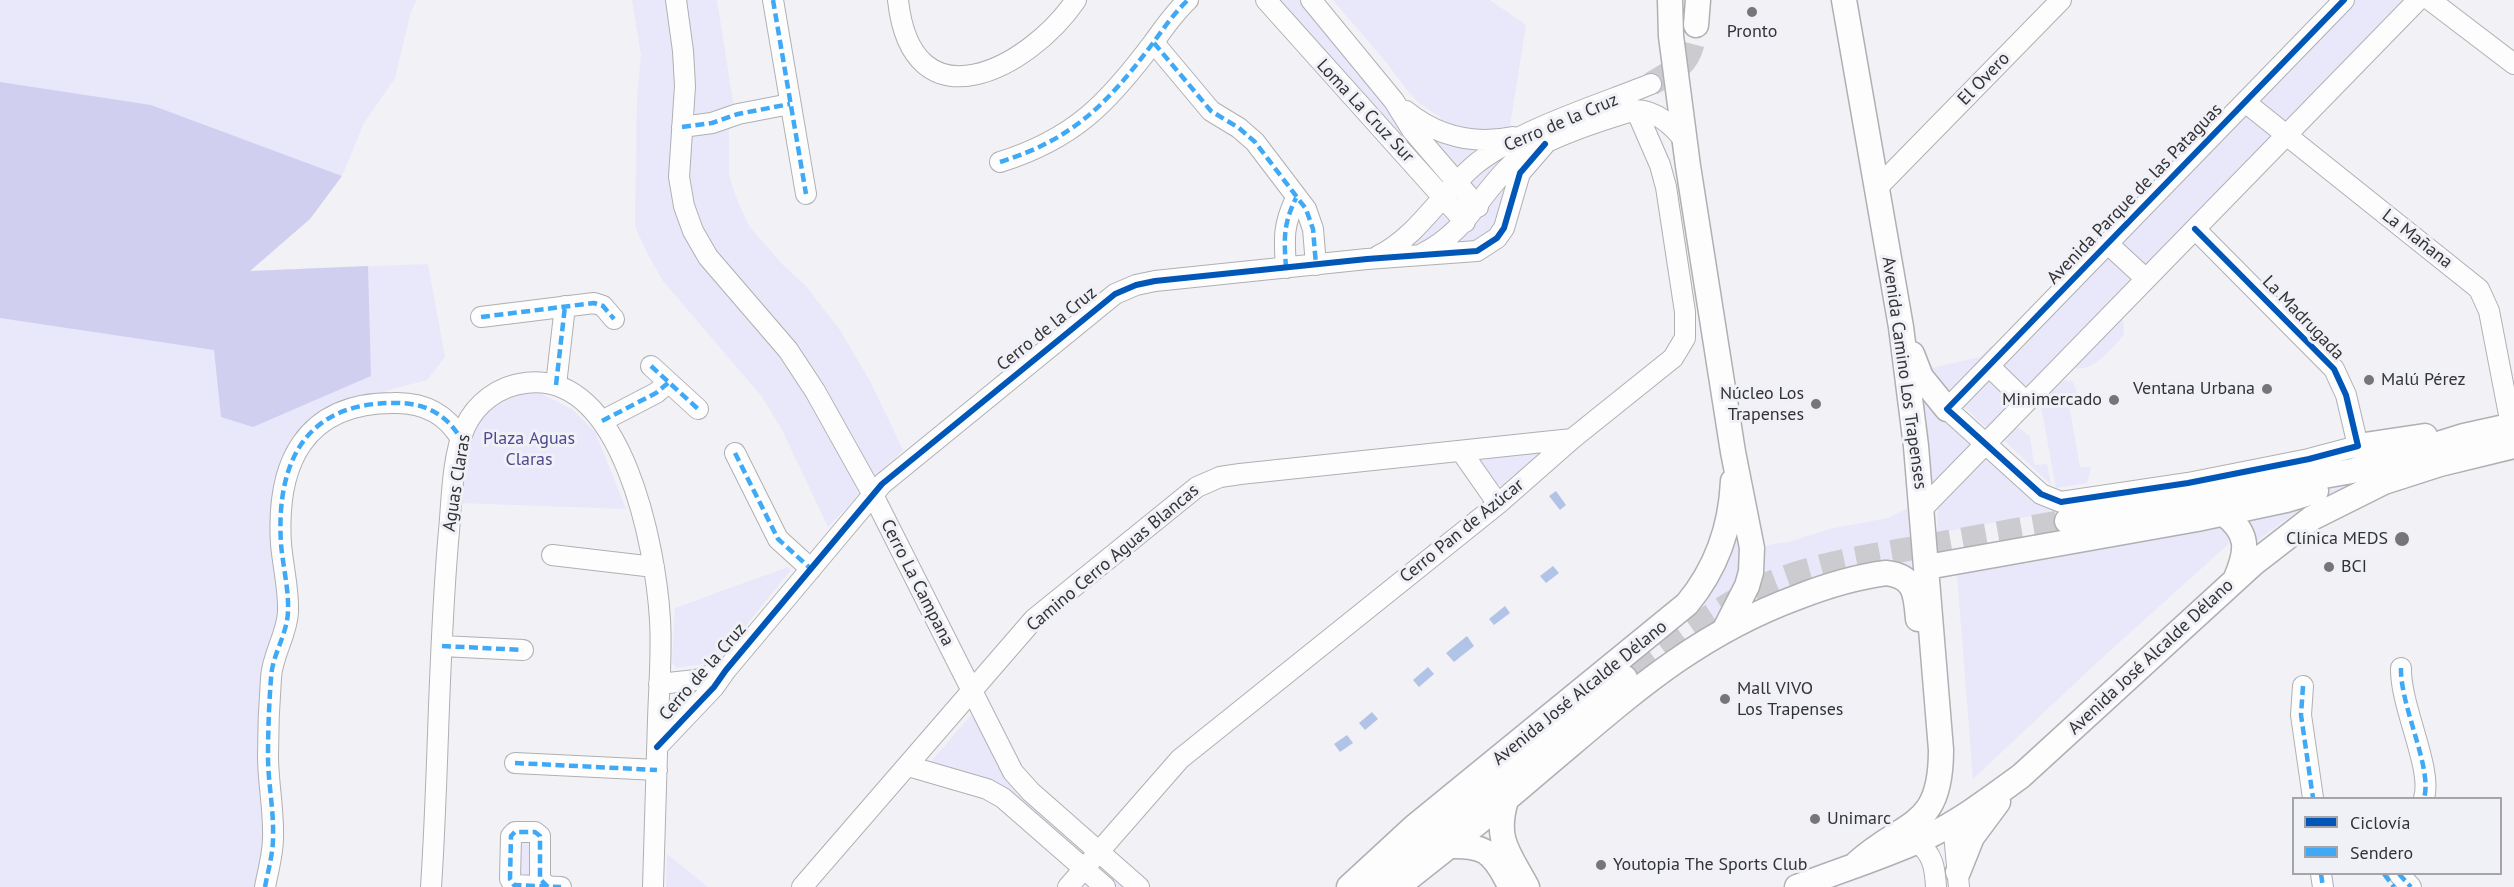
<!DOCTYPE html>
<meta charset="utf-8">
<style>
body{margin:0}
#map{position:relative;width:2514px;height:887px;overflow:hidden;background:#f1f1f6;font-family:"PT Sans",sans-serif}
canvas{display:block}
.legend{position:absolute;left:2292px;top:797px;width:210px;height:78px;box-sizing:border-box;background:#f0f0f7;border:2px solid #a4a4aa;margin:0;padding:8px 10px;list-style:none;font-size:18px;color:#333336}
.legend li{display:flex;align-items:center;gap:12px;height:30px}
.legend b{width:30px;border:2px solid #a4a4aa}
</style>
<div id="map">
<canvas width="2514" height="887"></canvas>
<ul class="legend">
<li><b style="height:8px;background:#0057b8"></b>Ciclovía</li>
<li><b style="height:8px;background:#3fa9f5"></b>Sendero</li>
</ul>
</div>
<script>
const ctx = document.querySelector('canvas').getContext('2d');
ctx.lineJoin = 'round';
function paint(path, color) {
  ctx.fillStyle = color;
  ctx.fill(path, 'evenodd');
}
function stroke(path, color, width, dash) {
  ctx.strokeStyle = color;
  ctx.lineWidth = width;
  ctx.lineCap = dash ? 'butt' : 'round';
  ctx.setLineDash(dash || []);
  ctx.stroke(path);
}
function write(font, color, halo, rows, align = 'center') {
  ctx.font = font + ' "PT Sans",sans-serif';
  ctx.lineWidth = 6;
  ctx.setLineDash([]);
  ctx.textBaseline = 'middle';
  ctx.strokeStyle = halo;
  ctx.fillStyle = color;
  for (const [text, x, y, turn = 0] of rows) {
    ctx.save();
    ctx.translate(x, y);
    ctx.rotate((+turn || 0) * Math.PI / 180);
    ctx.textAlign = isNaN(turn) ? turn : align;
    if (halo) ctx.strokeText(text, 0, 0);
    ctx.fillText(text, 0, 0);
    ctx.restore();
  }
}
const green = new Path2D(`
 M0,0h416l-6,15 -15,63 -31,45 -22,53 -32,43 -60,52 178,-7 17,93 -18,23 -35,9 -20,8 -79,43 -8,174 -21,273h-264z
 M632,0h85l16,102 -4,29v44l6,20 14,31 33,38 23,21 35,45 31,53 32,67 -75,77 -46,-97 -20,-33 -99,-116 -16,-28 -12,-27 2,-127 4,-44z
 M1277,0h24l74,87 30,49 -3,6z
 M1333,0h157l36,25 -17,107 -11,2 -58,-11 1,-5 -22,-15 -12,-13 -21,-28z
 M2355,0h51l-417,430 -27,-25z
 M1431,135l66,11 -36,25z
 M1517,147l-41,48 -9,-17z
 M1513,177l-19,61 -50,13 19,-12z
 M1441,213l13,13 -52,28z
 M2123,319l1,16c-13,13 -29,37 -50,33z
 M1991,346l3,3 -44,44 -16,-18 -3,-7 49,-11z
 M2064,380l9,2 5,13 -10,4 12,68h11l-4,16 -31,5 -15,-82 1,-5z
 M538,392l34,17 23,23 31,77 -166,-6 7,-57 10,-26 31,-26z
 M1922,401l49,44 -1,4 -36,35 -2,-3z
 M2019,428l11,8 4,29 13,-1 4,21 -48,-46 10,-10z
 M1540,451l2,6 -39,29 -10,-3 -16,-25z
 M1987,458l46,42 20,10 1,2 -117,21 1,-26 44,-48z
 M2371,476c-42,17 -82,38 -116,67l-17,-26 64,-17 44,-19z
 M1912,506l5,66 -174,40 15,-62 14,-6 17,-2 40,-13 59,-11z
 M1736,525l11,29 -23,62 -14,13 -10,-18 -20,11z
 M2214,526l16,6 4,7 -131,118 -130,122 -16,-205z
 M788,567l3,3 -75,92 -40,6 -4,-6 3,-54z
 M973,713l38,73 118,101h-12l-109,-96 -80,-26z
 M533,836l2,43 -19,3 -1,-44z
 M667,854l41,33h-42z`);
const forest = new Path2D(`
 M0,82l151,23 191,71 -32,43 -60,52 118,-5 3,110 -118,51 -32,-10 -7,-67 -214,-32z`);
const water = new Path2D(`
 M1556,491l10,14 -6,5 -11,-14z
 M1553,566l6,7 -13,10 -6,-7z
 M1505,606l5,7 -16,12 -5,-6z
 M1467,636l7,10 -20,16 -8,-9z
 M1428,667l6,7 -15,13 -6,-7z
 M1372,712l6,7 -13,11 -6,-7z
 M1347,735l6,8 -13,9 -6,-8z`);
const majorTunnel = new Path2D(`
 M1651,84c32,-19 40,-20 45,-59
 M1634,671c38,-28 75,-57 117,-79 51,-26 107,-34 163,-44 51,-9 102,-18 153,-27`);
const minor = new Path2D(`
 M676,0l7,51 2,35 -6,91 5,29 9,25 15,26 80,93 27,41 57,102 141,279 18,20 108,95
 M773,0l33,194
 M898,0c14,129 130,70 178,0
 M1266,0l199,222
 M1311,0l83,101 18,29 66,77
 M2430,0l84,64
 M1154,43l57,68 28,17 16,14 51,67 7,20 3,36
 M2245,102l234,187 10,22 22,114
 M1406,111c31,25 68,34 107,26
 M682,127l30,-4 26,-9 52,-10
 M1000,162c74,-23 108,-59 153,-119 11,-15 21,-30 35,-43
 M1877,188l184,-188
 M2195,229l139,140 12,26 12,51 -49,13 -121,24 -127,19 -20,-8 -94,-85 397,-409
 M2107,243l39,36
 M1422,254c47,-24 56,-59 91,-91 26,-23 89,-43 123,-53 21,1 36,15 49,31
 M1378,256c41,-20 64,-65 99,-93 44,-34 122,-58 174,-79
 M1286,268c-2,-30 -3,-43 10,-70
 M481,317l113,-14 9,3 11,13
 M651,366l47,43
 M1989,366l37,36
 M556,385l9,-79
 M602,421l54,-28 12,-10
 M1461,451l37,53
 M735,453l43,86 33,30
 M1923,508l495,-508
 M552,555l102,12
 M442,646l81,4
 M2401,668c-1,38 32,101 23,130
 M659,684l37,-4 30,-10
 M2303,686l-2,29 12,83
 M657,747l57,-60 12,-17 156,-186 233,-190 21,-9 19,-4 212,-22 110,-8 20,-13 7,-10 16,-55 25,-29
 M515,763l142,7
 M908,766l79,23 16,9 102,89
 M1953,823l6,64
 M1917,842c16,12 18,26 19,45
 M2321,874l2,13
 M2399,874l12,13
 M265,887c3,-16 8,-33 8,-49 1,-28 -5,-55 -5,-82 0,-26 1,-52 3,-78 1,-23 16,-43 17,-66 1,-22 -5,-45 -7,-68 -5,-80 23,-141 112,-141 30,-1 53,10 68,36
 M431,887c8,-118 7,-238 18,-356 3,-33 3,-73 16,-104 11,-24 34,-41 60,-44 98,-14 131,167 135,237 2,33 -1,67 -2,100 -2,56 -3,111 -5,167
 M548,887l-8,-8v-43l-5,-4h-20l-4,4 -1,43 4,6 47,2
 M802,887l232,-268 163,-132 23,-10 20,-3 332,-35
 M1068,887l112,-128 318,-255 74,-65 101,-81 12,-20v-26l-19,-125 -6,-22 -24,-55`);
const major = new Path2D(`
 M1670,0l1,36 17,130 45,286 19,96 -1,24 -4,14 -22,43
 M1844,0l57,327 15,119 25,304c0,80 -35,69 -84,113
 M1696,25l2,-25
 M1912,354l9,23 26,32
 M2358,446l67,-10
 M2224,514c25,19 24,36 12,64
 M2067,521l285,-50 112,-35 50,-11
 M1927,567l270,-48 89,-19 30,-9
 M1506,800c-12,40 3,53 21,87
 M1450,846c33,-1 42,5 57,34
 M1958,872l14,-35 26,-35
 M1349,887l65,-60 273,-223c29,-35 44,-78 46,-123
 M1376,887l41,-39 208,-170
 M1397,887c52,-40 102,-81 152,-124 82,-69 146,-128 249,-166 28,-11 58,-20 88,-24 29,3 30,21 32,46
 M1797,887c43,-17 90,-31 132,-51 33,-16 63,-39 92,-60l233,-213 58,-45 72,-36 56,-18 74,-18`);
const quiet = new Path2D(`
 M773,0l33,194
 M1154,43l57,68 28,17 16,14 51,67 7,20 3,36
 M682,127l30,-4 26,-9 52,-10
 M1000,162c74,-23 108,-59 153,-119 11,-15 21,-30 35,-43
 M1286,268c-2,-30 -3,-43 10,-70
 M481,317l113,-14 9,3 11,13
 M651,366l47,43
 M556,385l9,-79
 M602,421l54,-28 12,-10
 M735,453l43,86 33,30
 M442,646l81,4
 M2401,668c-1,38 32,101 23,130
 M2303,686l-2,29 12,83
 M515,763l142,7
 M2321,874l2,13
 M2384,874l10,13
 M2399,874l12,13
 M265,887c3,-16 8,-33 8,-49 1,-28 -5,-55 -5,-82 0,-26 1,-52 3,-78 1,-23 16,-43 17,-66 1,-22 -5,-45 -7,-68 -5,-80 23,-141 112,-141 30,-1 53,10 68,36
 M548,887l-8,-8v-43l-5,-4h-20l-4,4 -1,43 4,6 47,2`);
const cycleway = new Path2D(`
 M2195,229l139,140 12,26 12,51 -49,13 -121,24 -127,19 -20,-8 -94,-85 397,-409
 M657,747l57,-60 12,-17 156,-186 233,-190 21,-9 19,-4 212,-22 110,-8 20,-13 7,-10 16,-55 25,-29`);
const markers = [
 [1752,12,6,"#767679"],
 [2369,380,6,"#767679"],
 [2267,389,6,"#767679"],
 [2114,400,6,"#767679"],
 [1816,404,6,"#767679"],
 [2402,539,8,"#767679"],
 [2329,567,6,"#767679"],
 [1725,699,6,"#767679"],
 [1815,819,6,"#767679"],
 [1601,865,6,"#767679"]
];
const poiNames = [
 ["Pronto",1752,32,"center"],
 ["Malú Pérez",2381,380],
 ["Ventana Urbana",2255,389,"right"],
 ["Núcleo Los",1804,394,"right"],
 ["Trapenses",1804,415,"right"],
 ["Minimercado",2102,400,"right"],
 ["Clínica MEDS",2388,539,"right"],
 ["BCI",2341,567],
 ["Mall VIVO",1737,689],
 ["Los Trapenses",1737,710],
 ["Unimarc",1827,819],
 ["Youtopia The Sports Club",1613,865]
];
const streetNames = [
 ["El Overo",1984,79,-46],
 ["Loma La Cruz Sur",1365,111,47],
 ["Cerro de la Cruz",1561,123,-23],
 ["Avenida Parque de las Pataguas",2135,194,-46],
 ["La Mañana",2417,239,38],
 ["La Madrugada",2303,318,46],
 ["Cerro de la Cruz",1047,329,-39],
 ["Avenida Camino Los Trapenses",1904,373,82],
 ["Aguas Claras",457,483,-81],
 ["Cerro Pan de Azúcar",1462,531,-39],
 ["Camino Cerro Aguas Blancas",1113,558,-40],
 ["Cerro La Campana",917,583,63],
 ["Avenida José Alcalde Délano",2151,657,-43],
 ["Cerro de la Cruz",703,672,-49],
 ["Avenida José Alcalde Délano",1580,693,-39]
];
const parkNames = [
 ["Plaza Aguas",529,439],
 ["Claras",529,460]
];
paint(green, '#e8e8fa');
paint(forest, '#d0cff0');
paint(water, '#b1c4e8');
stroke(majorTunnel, '#cbcbd0', 24, [24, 12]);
stroke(minor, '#b0b0b3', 22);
stroke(major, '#b0b0b3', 27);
stroke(minor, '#fdfdfe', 20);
stroke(major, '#fdfdfe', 24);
stroke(quiet, '#3fa9f5', 4.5, [9, 4.5]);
stroke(cycleway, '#0057b8', 6);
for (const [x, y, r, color] of markers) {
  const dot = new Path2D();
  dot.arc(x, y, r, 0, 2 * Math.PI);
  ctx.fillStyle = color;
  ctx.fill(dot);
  stroke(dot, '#f0f0f7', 2);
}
write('18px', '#333336', '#f0f0f7', poiNames, 'left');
write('18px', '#333336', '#f0f0f7', streetNames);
write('18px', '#4e488c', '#f0f0f7', parkNames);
</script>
